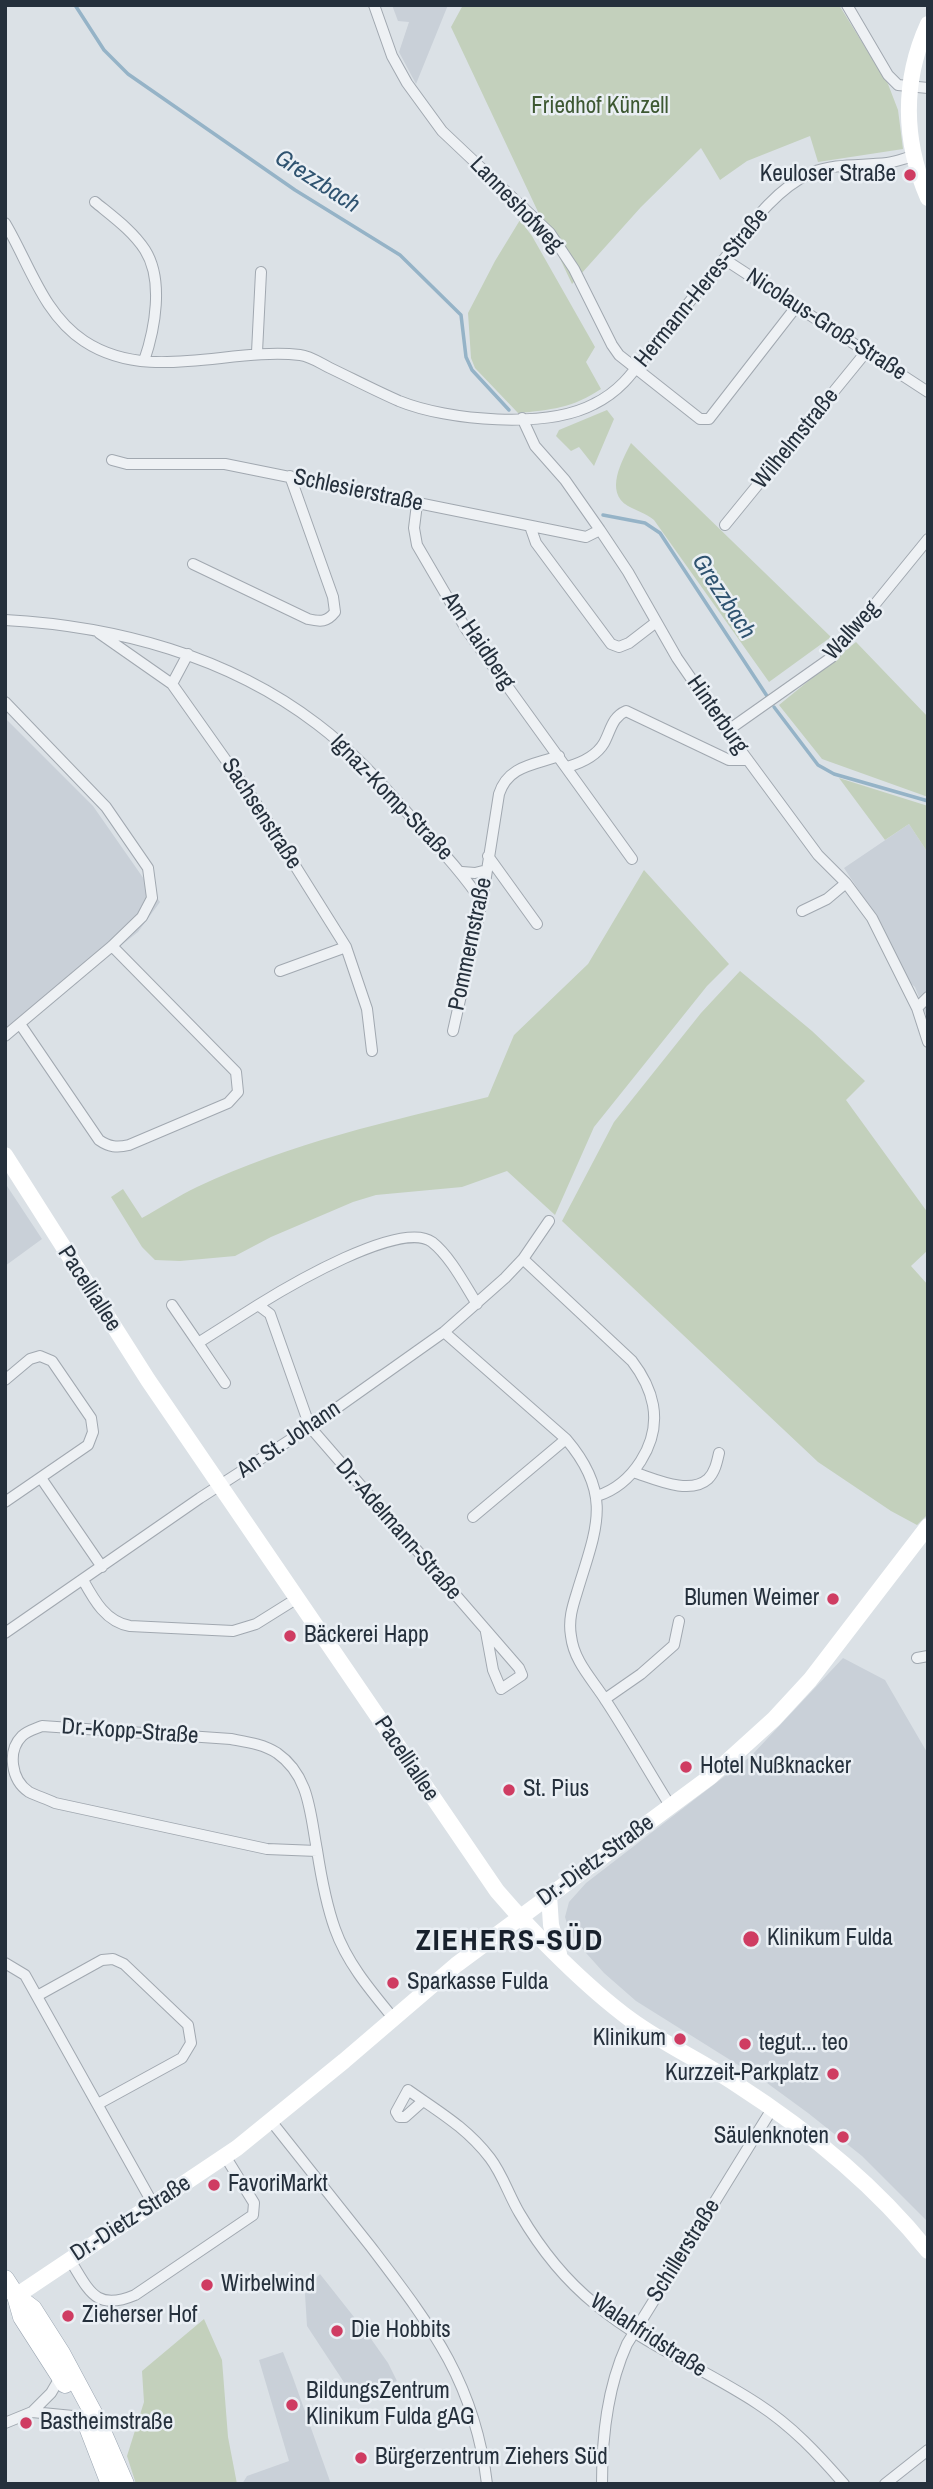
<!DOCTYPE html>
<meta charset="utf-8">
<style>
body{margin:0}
#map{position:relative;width:933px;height:2489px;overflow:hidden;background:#dbe1e6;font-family:"Archivo Narrow",sans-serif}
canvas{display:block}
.frame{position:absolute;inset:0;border:7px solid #25303c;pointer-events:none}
</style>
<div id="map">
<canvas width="933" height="2489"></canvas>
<div class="frame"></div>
</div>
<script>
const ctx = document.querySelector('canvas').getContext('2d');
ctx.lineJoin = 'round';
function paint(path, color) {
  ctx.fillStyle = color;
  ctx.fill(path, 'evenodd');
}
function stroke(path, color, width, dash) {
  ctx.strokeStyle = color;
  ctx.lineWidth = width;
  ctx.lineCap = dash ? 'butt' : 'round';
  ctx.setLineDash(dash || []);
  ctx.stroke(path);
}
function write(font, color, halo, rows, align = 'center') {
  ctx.font = font + ' "Archivo Narrow",sans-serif';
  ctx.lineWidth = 5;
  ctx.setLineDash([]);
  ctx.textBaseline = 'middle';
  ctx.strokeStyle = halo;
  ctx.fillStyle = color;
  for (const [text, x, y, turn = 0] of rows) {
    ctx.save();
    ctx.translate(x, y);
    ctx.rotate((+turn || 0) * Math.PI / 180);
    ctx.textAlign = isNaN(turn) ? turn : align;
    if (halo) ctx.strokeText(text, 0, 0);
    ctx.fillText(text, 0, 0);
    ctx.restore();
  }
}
const built = new Path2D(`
 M392,5h56l-32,79 -17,-32 10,-30 -11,-1z
 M5,718l88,88 67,96 -22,30 -133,105z
 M909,824l19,29v167l-13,-33 -7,-6 -26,-56 -38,-57z
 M5,1183l37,56 -37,27z
 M843,1658l42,22 43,74v468l-66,-66 -54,-43 -41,-30 -131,-82 -32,-28 -26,-29 -8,-11 -5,-16 4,-15 17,-19 165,-127z
 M320,2274l49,62 19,27 9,18 -44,15 -46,-70 -2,-32 6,-11z
 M283,2352l9,23 39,109h-89l5,-8 42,-15 -30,-101z`);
const green = new Path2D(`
 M463,5h376l49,79 10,26 5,39 -85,13 -8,-26 -63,25 -27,19 -19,-32 -60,59 -69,77 -121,-257z
 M520,220l12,16 63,111 -9,15 15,27c-28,19 -51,21 -83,24l-43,-45 -4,-10 -3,-45 27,-52z
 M607,410l7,9 -20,47 -15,-19 -8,4 -15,-15 3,-6z
 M631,443l200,194 -62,45 -115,-162c-9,-7 -17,-9 -26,-14 -24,-14 -6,-45 3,-63z
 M856,642l72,75v80l-106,-38 -43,-54z
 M839,778l89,28v47l-19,-29 -24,16z
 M644,870l85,94 -22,22 -113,141 -39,88 -48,-44 -45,16 -86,8 -23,7 -82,35 -36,19 -55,5 -25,-1 -13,-13 -31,-50 12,-8 19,29c18,-10 36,-22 55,-31 93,-44 193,-66 291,-90l26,-62 74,-71z
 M740,971l72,60 53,50 -19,19 82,113v37l-17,16 17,19v229l-11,11 -26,-14 -73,-49 -256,-241 52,-99 87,-109z
 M204,2319l18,41 6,77 9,47h-101l-9,-28 17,-54 -2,-31z`);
const stream = new Path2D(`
 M75,5l29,45 24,24 167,116 105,65 61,60 5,42 6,13 37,40
 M603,515l42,8 15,10 107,163
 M774,707l44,58 16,9 94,27`);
const street = new Path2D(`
 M374,5l18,51 15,27 35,48 108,102 24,36 38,76 7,10 81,64h9l87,-112
 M847,5l41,70 10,10 30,3
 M95,202c17,14 38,29 50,48 19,30 10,79 -1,111
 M5,223c24,40 38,91 79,118 65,43 145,6 216,14 10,1 20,8 30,13 23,11 46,23 69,33 49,20 148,28 195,3 27,-13 40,-33 58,-57 24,-28 47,-57 70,-85 25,-32 51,-72 89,-89 24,-10 50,-7 76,-10 9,-1 18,-5 27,-7
 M724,259l204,133
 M257,352l4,-80
 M522,418l13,28 30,34 35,50 28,42 49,86 62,90 79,107 28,28 26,35 45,90 11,34
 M112,460l15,4h98l361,73 14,-7
 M417,504l-3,24 3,17 49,84 166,230
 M725,525l141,-173
 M530,526l6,17 75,101 8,3 10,-4 26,-20
 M193,564l115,55c13,3 19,3 27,-7l-2,-15 -43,-121
 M5,620c111,6 223,36 312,104 36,27 65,60 94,93 25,28 50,54 71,85
 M99,633l73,51 80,113 94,150 21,62 5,42
 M172,684l16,-30
 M5,702l101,105 42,61 4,30 -10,19 -30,29 -107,90
 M727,731l105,-74 96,-118
 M567,767c14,-4 30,-12 37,-24 7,-13 8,-26 22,-32l103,49h19
 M488,856l49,68
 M462,872l13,1 12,-3
 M802,911l25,-12 19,-16
 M280,971l66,-24
 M917,1008l11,-11
 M20,1024l79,116c10,7 18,8 30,5l99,-42 10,-11 -2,-20 -124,-126
 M453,1031l29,-129 17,-108c9,-28 34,-29 60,-38
 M523,1259l109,102c10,13 18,28 21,44 7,39 -21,80 -56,91
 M477,1304c-12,-19 -27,-48 -45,-62 -31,-23 -145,45 -174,63l12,9 40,113 209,241 3,7 -21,14 -8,-19 -7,-38
 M172,1305l26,38
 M444,1332l122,107c47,55 31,88 12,150 -5,16 -10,30 -7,47 3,26 22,44 35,65 23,35 43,71 65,106
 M5,1380l25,-21 10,-3 12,5 39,57 2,14 -5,13 -83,57
 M225,1383l-27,-40 60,-38
 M633,1472c20,6 56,24 75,7 7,-7 9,-17 11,-26
 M41,1478l61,89
 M473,1517l93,-78
 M83,1580c11,20 23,42 47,46l103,5 23,-7 40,-25
 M5,1633l195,-135 110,-71 134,-95 61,-54 18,-19 26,-38
 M917,1658l11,-2
 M605,1699l36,-25 33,-29 5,-24
 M317,1851l-50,-2 -212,-46c-8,-4 -18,-7 -26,-11 -18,-12 -22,-41 -7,-56 5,-5 13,-7 20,-10l189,13c16,3 32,5 46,14 33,23 33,61 40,97 4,26 9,54 18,79 12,34 36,62 59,90
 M5,1963l20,12 128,229
 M37,1996l65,-36 11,-1 11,5 64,61 3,18 -9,15 -84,46
 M423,2101l-18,16h-6l-3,-5 12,-22c31,22 58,37 82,68 13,17 19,38 30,56 20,34 44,65 75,90 49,41 110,65 163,100 34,22 60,50 86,80
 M271,2121c33,42 67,84 100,126 60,79 104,135 116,237
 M70,2260c19,30 25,52 65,35l118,-80 1,-12 -29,-47
 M32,2412l19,-19 10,-17
 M5,2423l27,-11 51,5
 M602,2484c0,-48 5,-96 25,-140l145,-235
 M885,2484l43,-34`);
const secondary = new Path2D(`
 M928,24c-26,57 -25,117 0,174
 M5,1155l143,225 349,511c37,43 88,95 134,129 33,24 70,41 105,64 70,45 139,101 192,167
 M549,1895l2,30 8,29
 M16,2296l221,-148 107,-87 112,-96 254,-188 64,-58 36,-39 118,-154`);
const primary = new Path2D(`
 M5,2279l11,17 17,13 28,44 37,69 27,62
 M16,2296l6,21 43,67
 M88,2427l22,57`);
const markers = [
 [910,175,7,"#cf3c62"],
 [833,1599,7,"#cf3c62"],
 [290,1636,7,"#cf3c62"],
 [686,1767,7,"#cf3c62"],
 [509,1790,7,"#cf3c62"],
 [751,1939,9,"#cf3c62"],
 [393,1983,7,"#cf3c62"],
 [680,2039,7,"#cf3c62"],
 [745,2044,7,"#cf3c62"],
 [833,2074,7,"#cf3c62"],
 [843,2137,7,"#cf3c62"],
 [214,2185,7,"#cf3c62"],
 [207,2285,7,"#cf3c62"],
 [68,2316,7,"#cf3c62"],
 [337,2331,7,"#cf3c62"],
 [292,2405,7,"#cf3c62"],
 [26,2423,7,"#cf3c62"],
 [361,2458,7,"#cf3c62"]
];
const parkNames = [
 ["Friedhof Künzell",600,107]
];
const poiNames = [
 ["Keuloser Straße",896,175,"right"],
 ["Blumen Weimer",819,1599,"right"],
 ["Bäckerei Happ",304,1636],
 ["Hotel Nußknacker",700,1767],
 ["St. Pius",523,1790],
 ["Klinikum Fulda",767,1939],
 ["Sparkasse Fulda",407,1983],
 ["Klinikum",666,2039,"right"],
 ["tegut... teo",759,2044],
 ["Kurzzeit-Parkplatz",819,2074,"right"],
 ["Säulenknoten",829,2137,"right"],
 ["FavoriMarkt",228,2185],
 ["Wirbelwind",221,2285],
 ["Zieherser Hof",82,2316],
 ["Die Hobbits",351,2331],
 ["BildungsZentrum",306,2392],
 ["Klinikum Fulda gAG",306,2418],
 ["Bastheimstraße",40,2423],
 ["Bürgerzentrum Ziehers Süd",375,2458]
];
const streetNames = [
 ["Lanneshofweg",516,205,46],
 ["Hermann-Heres-Straße",702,288,-51],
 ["Nicolaus-Groß-Straße",826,325,33],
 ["Wilhelmstraße",796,439,-51],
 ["Schlesierstraße",358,491,12],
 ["Wallweg",852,631,-48],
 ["Am Haidberg",478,641,56],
 ["Hinterburg",717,715,55],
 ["Ignaz-Komp-Straße",391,798,46],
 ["Sachsenstraße",261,814,57],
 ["Pommernstraße",471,944,-78],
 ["Pacelliallee",89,1289,57],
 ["An St. Johann",289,1440,-34],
 ["Dr.-Adelmann-Straße",398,1530,49],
 ["Dr.-Kopp-Straße",130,1732,4],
 ["Pacelliallee",406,1759,56],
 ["Dr.-Dietz-Straße",596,1861,-36],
 ["Dr.-Dietz-Straße",131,2219,-33],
 ["Schillerstraße",684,2251,-58],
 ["Walahfridstraße",648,2336,33]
];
const waterNames = [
 ["Grezzbach",317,182,33],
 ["Grezzbach",723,597,57]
];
const districtNames = [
 ["ZIEHERS-SÜD",510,1942]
];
paint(built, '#c9d0d8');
paint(green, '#c3d0bc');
stroke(stream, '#95b3c7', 3.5);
stroke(street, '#a1a8b0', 12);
stroke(primary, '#9ba6b2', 19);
stroke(street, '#eef1f4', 10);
stroke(secondary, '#fff', 16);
stroke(primary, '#fff', 18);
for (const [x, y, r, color] of markers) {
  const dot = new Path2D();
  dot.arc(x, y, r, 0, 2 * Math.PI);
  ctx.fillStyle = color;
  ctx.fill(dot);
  stroke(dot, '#eaeff4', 2.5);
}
write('23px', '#3d5832', '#eaeff4', parkNames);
write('23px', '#25303c', '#eaeff4', poiNames, 'left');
write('23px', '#25303c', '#eaeff4', streetNames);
write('italic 24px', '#2f5370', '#eaeff4', waterNames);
ctx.letterSpacing = '2px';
write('bold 30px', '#18212d', '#eaeff4', districtNames);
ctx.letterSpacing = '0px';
</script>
